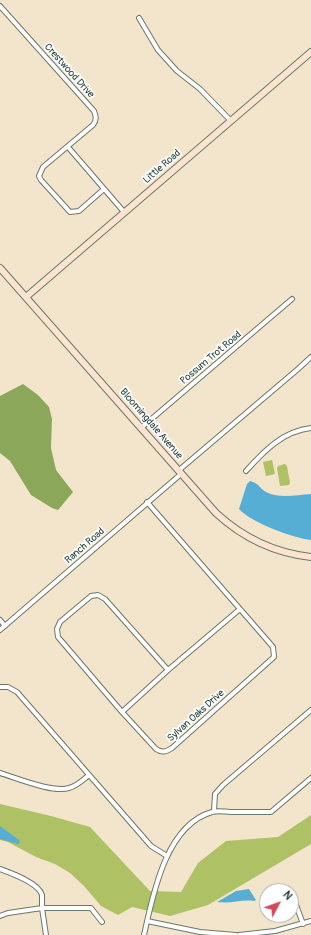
<!DOCTYPE html>
<style>
body{margin:0}
#map{position:relative;width:311px;height:935px;overflow:hidden;background:#f3e5cc;font-family:Pangolin,sans-serif}
canvas{display:block}
.north{position:absolute;left:259px;top:883px;width:40px;height:40px;box-sizing:border-box;background:#fff;border:1px solid #a5b1ae;border-radius:50%;rotate:49deg;font-size:11px;font-weight:700;line-height:16px;text-align:center;color:#1f3d34}
.north::after{content:'';display:block;margin:auto;width:14px;height:18px;background:#d1495b;clip-path:polygon(50% 0,100% 100%,50% 72%,0 100%)}
</style>
<div id="map">
<canvas width="311" height="935"></canvas>
<div class="north">N</div>
</div>
<script>
const ctx = document.querySelector('canvas').getContext('2d');
ctx.lineJoin = 'round';
function paint(path, color) {
  ctx.fillStyle = color;
  ctx.fill(path, 'evenodd');
}
function stroke(path, color, width, dash) {
  ctx.strokeStyle = color;
  ctx.lineWidth = width;
  ctx.lineCap = dash ? 'butt' : 'round';
  ctx.setLineDash(dash || []);
  ctx.stroke(path);
}
function write(font, color, halo, rows, align = 'center') {
  ctx.font = font + ' Pangolin,sans-serif';
  ctx.lineWidth = 3.5;
  ctx.setLineDash([]);
  ctx.textBaseline = 'middle';
  ctx.strokeStyle = halo;
  ctx.fillStyle = color;
  for (const [text, x, y, turn = 0] of rows) {
    ctx.save();
    ctx.translate(x, y);
    ctx.rotate((+turn || 0) * Math.PI / 180);
    ctx.textAlign = isNaN(turn) ? turn : align;
    if (halo) ctx.strokeText(text, 0, 0);
    ctx.fillText(text, 0, 0);
    ctx.restore();
  }
}
const green = new Path2D(`
 M272,460l3,14 -9,2 -3,-14z
 M285,464l2,2 3,17 -1,2 -9,1 -3,-18 1,-2z
 M0,804l51,12 39,11 60,64 31,1 17,-29 28,-22 52,-4 33,-22v29l-103,61 -38,11 -38,-9 -14,8 -17,-9 -17,-20 -14,-13 -15,-9 -19,-7 -28,-15 -8,-2z`);
const forest = new Path2D(`
 M23,384l15,11 11,12 3,12 -1,29 5,22 17,22 -15,18 -6,-2 -21,-13 -21,-34 -10,-8v-57z`);
const water = new Path2D(`
 M250,481c9,2 9,7 16,11 14,7 30,3 45,2v46c-18,-2 -59,-17 -72,-31l8,-25z
 M0,826l19,14 1,3 -2,1 -18,-5z
 M249,889l7,11 -2,1c-11,-2 -24,3 -37,1l19,-11z`);
const street = new Path2D(`
 M0,6l94,105c2,5 3,9 -1,14l-50,42 -4,9 2,4 29,32 9,-1 25,-22
 M139,18l19,32 19,21 23,18 31,32
 M68,147l56,65
 M141,428l151,-129
 M178,471l120,-102 13,-12
 M246,471c18,-20 37,-40 65,-43
 M147,502l126,145 1,10 -102,91c-6,4 -10,5 -16,1l-34,-37 -64,-75 -1,-8 3,-7 31,-26 7,-1 7,4 63,71
 M0,620l5,6
 M0,630l181,-156
 M0,687h8l9,5 134,154 16,10
 M122,712l46,-42 72,-61
 M0,773c17,5 52,20 69,15 8,-2 14,-8 20,-13
 M214,811l1,-17 8,-9 88,-75
 M0,869c11,4 39,14 42,26 0,4 0,9 0,13l-34,5 -8,3
 M292,894l11,30
 M147,921l53,11 36,3
 M46,935l-4,-27h49l11,14
 M144,935c9,-41 22,-110 68,-123 6,-2 13,0 19,0 13,0 27,0 40,0l40,-34
 M239,935l36,-4 36,-10`);
const secondary = new Path2D(`
 M0,268l216,245c26,24 59,40 95,44
 M26,297l285,-245`);
const streetNames = [
 ["Crestwood Drive",69,71,48],
 ["Little Road",162,167,-41],
 ["Possum Trot Road",211,358,-40],
 ["Bloomingdale Avenue",151,424,49],
 ["Ranch Road",85,546,-41],
 ["Sylvan Oaks Drive",196,716,-42]
];
paint(green, '#aec164');
paint(forest, '#8aa75a');
paint(water, '#57aed4');
stroke(street, '#697869', 6);
stroke(secondary, '#697869', 8);
stroke(street, '#fff', 4);
stroke(secondary, '#fde4d1', 6);
write('10px', '#1f3d34', '#fff', streetNames);
</script>
